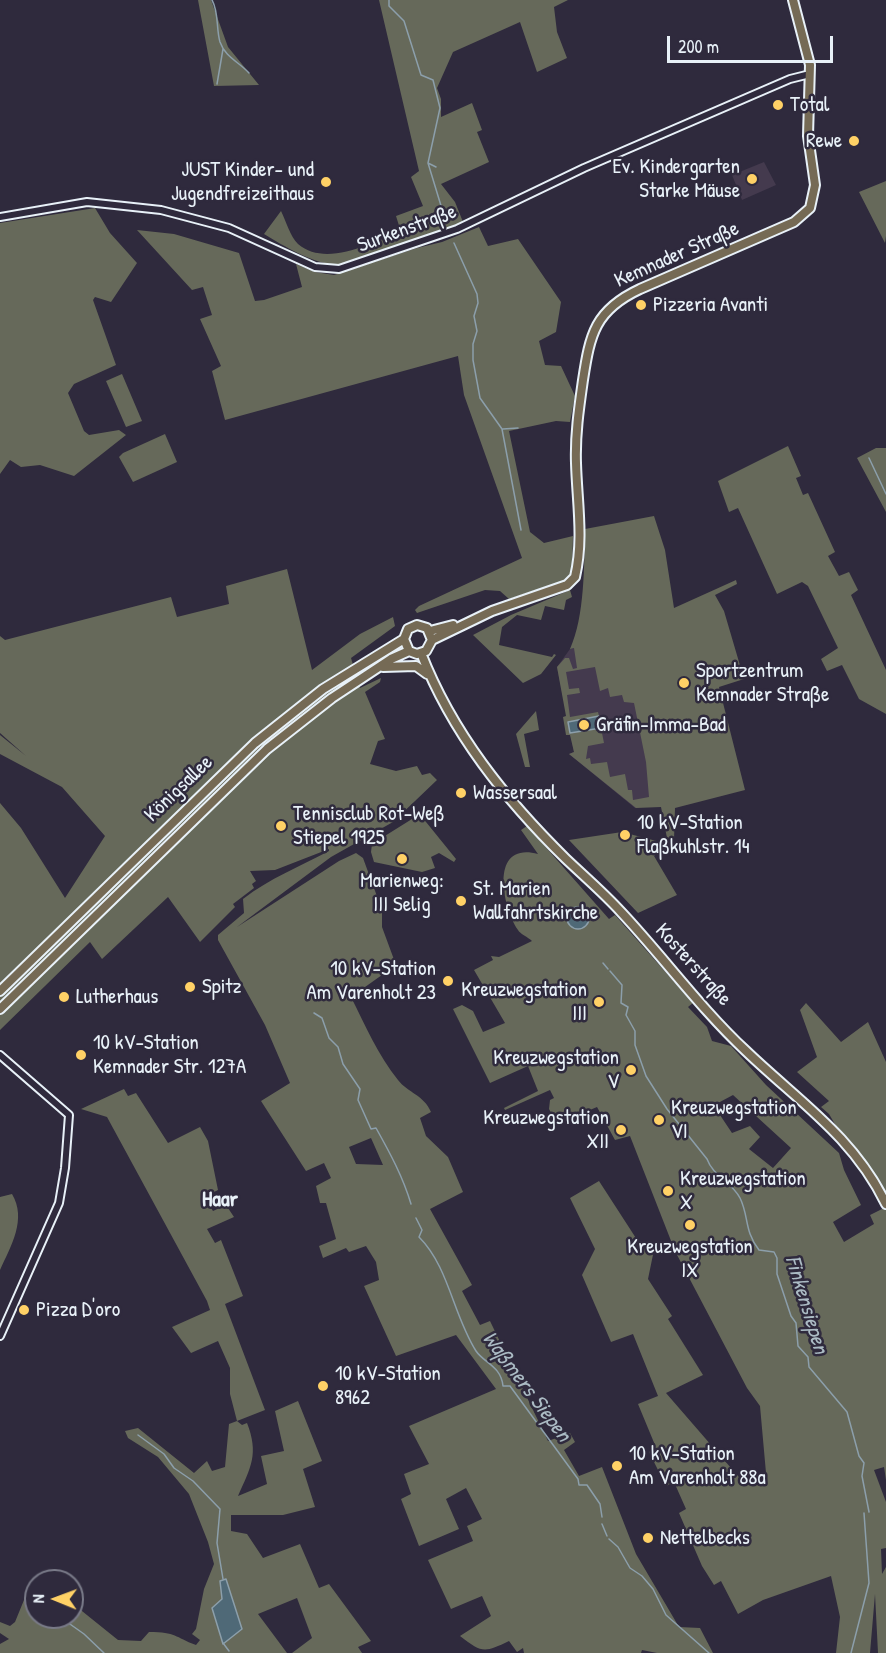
<!DOCTYPE html>
<meta charset="utf-8">
<style>
body{margin:0}
#map{position:relative;width:886px;height:1653px;overflow:hidden;background:#2f2a3d;font-family:"Patrick Hand",sans-serif}
canvas{display:block}
.north{position:absolute;left:24px;top:1569px;width:60px;height:60px;box-sizing:border-box;background:#2f2a3d;border:2px solid #797a88;border-radius:50%;rotate:271deg;font-size:16px;font-weight:700;line-height:24px;text-align:center;color:#e8f1f8}
.north::after{content:'';display:block;margin:auto;width:21px;height:27px;background:#ffd166;clip-path:polygon(50% 0,100% 100%,50% 72%,0 100%)}
.scale{position:absolute;left:667px;top:36px;width:166px;height:27px;box-sizing:border-box;border:3px solid #e8f1f8;border-top:0;padding-left:8px;font-size:18px;line-height:21px;white-space:nowrap;color:#e8f1f8;-webkit-text-stroke:4px #2f2a3d;paint-order:stroke}
</style>
<div id="map">
<canvas width="886" height="1653"></canvas>
<div class="north">N</div>
<div class="scale">200 m</div>
</div>
<script>
const ctx = document.querySelector('canvas').getContext('2d');
ctx.lineJoin = 'round';
function paint(path, color) {
  ctx.fillStyle = color;
  ctx.fill(path, 'evenodd');
}
function stroke(path, color, width, dash) {
  ctx.strokeStyle = color;
  ctx.lineWidth = width;
  ctx.lineCap = dash ? 'butt' : 'round';
  ctx.setLineDash(dash || []);
  ctx.stroke(path);
}
function write(font, color, halo, rows, align = 'center') {
  ctx.font = font + ' "Patrick Hand",sans-serif';
  ctx.lineWidth = 5;
  ctx.setLineDash([]);
  ctx.textBaseline = 'middle';
  ctx.strokeStyle = halo;
  ctx.fillStyle = color;
  for (const [text, x, y, turn = 0] of rows) {
    ctx.save();
    ctx.translate(x, y);
    ctx.rotate((+turn || 0) * Math.PI / 180);
    ctx.textAlign = isNaN(turn) ? turn : align;
    if (halo) ctx.strokeText(text, 0, 0);
    ctx.fillText(text, 0, 0);
    ctx.restore();
  }
}
const built = new Path2D(`
 M764,162l12,23 -34,15 -10,-25z
 M626,633l34,170 -25,5 -66,-54 5,-2 -17,-85 13,-18z`);
const green = new Path2D(`
 M198,0h13l17,47 31,38 -45,1z
 M379,0h189l-14,7 3,25 10,26 -30,14 -17,-50 -67,30 -16,36 4,11v18l31,-14 10,27 -5,2 12,30 -48,22 14,18 8,20c-21,9 -109,45 -127,43 -27,-3 -50,-18 -72,-31l17,-23c5,10 9,25 17,33 28,24 75,-2 103,-12l-5,-16 27,-10 -12,-29 8,-6z
 M886,181v55l-1,7 -26,-51z
 M95,208l15,25 27,30 -26,39 -16,-5 -2,3 23,65 -42,19 -6,9 16,38 5,4 30,-5 7,5 -52,41 -34,-11 -19,2 -11,-7 -10,14v-251z
 M479,227l9,19 30,-7 43,63 -5,30 -17,9 6,24 16,1 14,30 -5,26 -14,-1 -47,10 21,101 14,11 29,-7 -1,42 -63,21 -9,-8 -15,-1 -68,23 -2,-3 4,-4 103,-48 -58,-163 -6,-39 -233,64 -13,-49 9,-5 -21,-47 12,-4 -9,-28 -11,3 -55,-60 37,4 65,19 16,48 9,-1 38,-13 -6,-23 19,8 19,3 83,-27 25,-6z
 M122,374l20,47 -16,6 -20,-46z
 M165,434l12,28 -44,20 -14,-25 4,-4z
 M788,446l13,30 -5,2 7,17 5,-2 27,59 -7,4 11,20 10,-4 9,18 -7,5 35,75v44l-27,-15 -17,-34 -15,6 -6,-12 17,-11 -30,-62 -6,-4 -25,12 -39,-86 -9,4 -11,-31z
 M876,448h10v64l-29,-54z
 M654,516l11,34 9,58 62,-28 1,4 -22,11 9,16 20,68 -25,8 26,103 -70,18 -1,32 -7,-2 -6,-31 -25,1 -67,-54 5,-2 -4,-17h-4l-3,-18 3,-1 -9,-49 8,-9h4l4,11 4,-1 -3,-20 -4,1c15,-33 14,-84 15,-120zM595,667l5,24 8,-3 2,9 12,-2 2,7 10,1 12,59 3,35 -16,3 -1,-10h-4l-3,-16 -15,3 -3,-15 -16,2 -1,-6 -4,1 2,-13 16,-3 -3,-15 -31,5 -2,-11 31,-6 -1,-4 -28,5 -3,-22 13,-2 -1,-5 -10,1 -3,-17z
 M287,569l25,101 48,-36 33,-17 2,9 -44,32 9,30 21,-10 -1,4 -15,10 20,47 -7,2 -8,23 26,7 21,-5 5,9 8,-2 7,7 -44,42 -62,35 -94,70 102,-66 17,-8 7,5 19,52v17l14,38 -45,32c14,28 27,58 47,83 10,13 26,15 33,32l-11,6 6,18 22,21 15,35 -33,17 42,76 -10,6 18,34 10,-4 58,120 22,-8 5,9 -11,8 15,26 23,-9 34,87 43,73 21,1 13,25h-56l-15,-3 -1,3h-117l-1,-5 -6,4 -8,-11c-25,12 -27,12 -49,-5l31,-20 -9,-20 -31,13 -23,-49 45,-19 -6,-15 15,-7 -16,-31 -20,11 13,30 -40,17 -18,-47 10,-5 -7,-20 25,-10 -20,-38 87,-37 -40,-54 -60,21 -32,-70 15,-6 -3,-18 -10,-16 -17,6 -3,-4 -23,10 -4,-12 17,-7 -10,-36h-6l-4,-17 15,-8 -7,-15 -18,8 -45,-70 29,-18 -25,-58 -47,-85v-5l26,-22 -1,-14c27,-21 56,-32 86,-48v-2l-54,21 -25,1 6,10 -4,3 2,4 -21,16 2,3 -35,35 -32,-45 -66,62 -12,-17 -90,88v-227l21,25 44,70 40,-62 -43,-49 -62,-33v-19l26,21 -26,-23v-97l5,4 166,-43 6,20 52,-13 -3,-18zM371,1138l12,27 -27,-1 -7,-17z
 M570,590l2,7 -6,3 -2,10 -19,-4 -4,14 -24,-5 -15,12 -3,18 53,12 2,-3 2,1 -15,19 -18,9 -50,-48 38,-20z
 M536,711l3,19 -15,4 6,33h-5l-9,-33z
 M422,817l34,42 -2,3 -15,-9 -8,4 4,11 -13,4 -48,-10 -3,-10 1,-8 40,-25z
 M527,826l82,93 6,-4 78,88 -5,4 19,20 5,14 19,5 35,39 73,68 5,17 17,35 -28,17 11,20 30,-18 -4,-9 14,-7 -55,-94 -8,-7 8,-6 -32,-29 20,-15 -17,-47 6,-7 35,39 27,-20 18,40v418l-2,-13 -10,3 12,32v46l-5,1 1,25 4,-7v86h-8l-3,-59 -5,59h-34l4,-36 -9,-41 -68,24 -25,14 -17,-33 -7,4 -12,-19 -23,-53 7,-4 -12,-27 -8,4 -17,-34 6,-7 -17,-41 20,-8 -25,-62 -22,8 -29,-67 13,-26 -25,-51 29,-17 44,68 12,-4 -7,34 24,37 -4,3 35,56 -37,18 78,90 22,-10 -6,-67 -13,-18 -72,-137 -45,-115 -15,4 -18,-33 -40,17 -8,-15 1,-9 4,-2 -4,-8 -45,20 -1,-2 34,-17 -10,-25 -38,17 -37,-74 9,-4 11,6 10,21 22,-9 -31,-53 19,-10 -2,-4 8,1 33,-16c-4,-4 -12,-7 -14,-11 -16,-24 -29,-89 20,-76l-17,-24zM733,1095l58,53 -18,20 -24,-19 11,-12 -10,-11 -18,7 -14,-21 4,-3 -4,-6z
 M622,832l46,12 -14,12 23,39 -39,18 -69,-73z
 M124,1089l4,7 8,-3 32,50 32,-16 8,14 10,49 -14,7 9,14 13,-6 8,12 -27,12 8,14 6,-3 22,56 -18,8 40,106 -28,11 5,4 5,-2c12,31 4,44 -9,73l29,-12 -6,-28 23,-5 -9,-40 23,-10 24,60 -19,8 12,38 -32,8h-52v16l16,3 16,24 37,-14 19,44 10,-4 42,57 -13,6 4,6h-70l20,-15 -15,-40 -39,16 29,39h-287v-9l9,-5 -9,-6v-11l10,4 5,-4 18,-44 7,2 6,-3 3,4h-13v36h36v-14l46,37 23,1 8,-9c28,0 25,5 47,13l4,-5 -8,-6 4,-5 8,-40 10,-25 -6,-22 -19,-48 -31,-37 -30,-19 -3,-7 13,-3 56,45 13,-12 5,10 13,-4 4,-43 8,-3 -7,-27v-26l-12,-27 -27,12 -19,-26 38,-17 -3,-9 -100,-184 -26,-8z
 M12,1194c15,25 -1,52 -12,76v-73z`);
const water = new Path2D(`
 M599,716l2,12 -31,5 -2,-11z
 M567 918a11 11 0 1 1 22 0a11 11 0 1 1-22 0Z
 M226,1579l16,50 -19,15 -11,-36 10,-9 -2,-18z`);
const stream = new Path2D(`
 M212,0c7,12 4,29 8,42 5,15 19,20 29,31
 M389,0v6l15,15 17,54 12,5 7,28 -12,55 14,46
 M217,84l6,-35
 M428,163l8,4
 M454,243l23,51 1,9 -4,13 3,15 -4,13v16l7,38 22,31 19,101
 M503,429l15,-1
 M869,458l17,36
 M603,963l5,6
 M610,971l12,14 -1,18 7,4 -2,8 9,16v14l11,31 21,33 40,50c6,17 25,23 33,39 9,18 4,33 19,52l15,2 3,6v16l14,42 5,7 2,23 10,11 1,10 38,45 12,44 5,7 -2,13 7,36
 M314,1013l8,5 7,20 9,9 5,17 17,25 -2,11 13,29 5,-1c14,25 27,49 35,76
 M416,1218l6,12 -3,7c30,30 34,78 57,114 8,12 25,15 27,35h7l68,93 1,6h8l13,19 2,13
 M138,1435l26,19 10,14 19,13 27,28 -3,34 6,36
 M602,1524l5,12
 M609,1539l9,8 12,21 12,8 11,13 13,26 43,38
 M60,1617l24,17 20,19
 M223,1643l6,8
 M851,1653l18,-70 -5,-70`);
const minor = new Path2D(`
 M0,217l87,-15 74,8 68,18 86,39 24,2 118,-40 127,-61 206,-89 16,-4
 M0,1055l69,60 -4,53 -6,35 -59,133`);
const major = new Path2D(`
 M430,631l23,-6
 M432,640l60,-29 75,-26 8,-8c9,-38 2,-76 1,-114 -1,-28 3,-55 7,-83 7,-46 12,-70 57,-91l154,-67 16,-14 5,-23 -7,-49 2,-71 -17,-65
 M421,653c31,80 85,147 145,206 19,18 39,35 56,54 42,45 79,96 124,138 52,50 107,85 140,153
 M383,667l33,-1 11,8
 M0,991l255,-248 68,-54 81,-50
 M0,1009l267,-260 65,-51 59,-39 18,-8 8,3 9,-3 6,-11 -5,-12 -10,-3 -9,4 -4,10 5,12`);
const markers = [
 [778,105,6,"#ffd166"],
 [854,141,6,"#ffd166"],
 [752,179,6,"#ffd166"],
 [326,182,6,"#ffd166"],
 [641,305,6,"#ffd166"],
 [684,683,6,"#ffd166"],
 [584,725,6,"#ffd166"],
 [461,793,6,"#ffd166"],
 [281,826,6,"#ffd166"],
 [625,835,6,"#ffd166"],
 [402,859,6,"#ffd166"],
 [461,901,6,"#ffd166"],
 [448,981,6,"#ffd166"],
 [190,987,6,"#ffd166"],
 [64,997,6,"#ffd166"],
 [599,1002,6,"#ffd166"],
 [81,1055,6,"#ffd166"],
 [631,1070,6,"#ffd166"],
 [659,1120,6,"#ffd166"],
 [621,1130,6,"#ffd166"],
 [668,1191,6,"#ffd166"],
 [690,1225,6,"#ffd166"],
 [24,1310,6,"#ffd166"],
 [323,1386,6,"#ffd166"],
 [617,1466,6,"#ffd166"],
 [648,1538,6,"#ffd166"]
];
const poiNames = [
 ["Total",790,105],
 ["Rewe",842,141,"right"],
 ["Ev. Kindergarten",740,167,"right"],
 ["Starke Mäuse",740,191,"right"],
 ["JUST Kinder- und",314,170,"right"],
 ["Jugendfreizeithaus",314,194,"right"],
 ["Pizzeria Avanti",653,305],
 ["Sportzentrum",696,671],
 ["Kemnader Straße",696,695],
 ["Gräfin-Imma-Bad",596,725],
 ["Wassersaal",473,793],
 ["Tennisclub Rot-Weß",293,814],
 ["Stiepel 1925",293,838],
 ["10 kV-Station",637,823],
 ["Flaßkuhlstr. 14",637,847],
 ["Marienweg:",402,881,"center"],
 ["III Selig",402,905,"center"],
 ["St. Marien",473,889],
 ["Wallfahrtskirche",473,913],
 ["10 kV-Station",436,969,"right"],
 ["Am Varenholt 23",436,993,"right"],
 ["Spitz",202,987],
 ["Kreuzwegstation",587,990,"right"],
 ["III",587,1014,"right"],
 ["Lutherhaus",76,997],
 ["10 kV-Station",93,1043],
 ["Kemnader Str. 127A",93,1067],
 ["Kreuzwegstation",619,1058,"right"],
 ["V",619,1082,"right"],
 ["Kreuzwegstation",671,1108],
 ["VI",671,1132],
 ["Kreuzwegstation",609,1118,"right"],
 ["XII",609,1142,"right"],
 ["Kreuzwegstation",680,1179],
 ["X",680,1203],
 ["Kreuzwegstation",690,1247,"center"],
 ["IX",690,1271,"center"],
 ["Pizza D'oro",36,1310],
 ["10 kV-Station",335,1374],
 ["8962",335,1398],
 ["10 kV-Station",629,1454],
 ["Am Varenholt 88a",629,1478],
 ["Nettelbecks",660,1538]
];
const streetNames = [
 ["Surkenstraße",407,229,-20],
 ["Kemnader Straße",677,255,-24],
 ["Königsallee",179,789,-44],
 ["Kosterstraße",693,965,48]
];
const neighbourhoodNames = [
 ["Haar",220,1200]
];
const waterNames = [
 ["Finkensiepen",806,1305,73],
 ["Waßmers Siepen",526,1387,53]
];
paint(built, '#443a4e');
paint(green, '#66695a');
paint(water, '#4f6977');
stroke(water, '#8c9fab', 1.5);
stroke(stream, '#8c9fab', 1.5);
stroke(minor, '#e8f1f8', 10);
stroke(major, '#e8f1f8', 12);
stroke(minor, '#2f2a3d', 6);
stroke(major, '#756a55', 8);
for (const [x, y, r, color] of markers) {
  const dot = new Path2D();
  dot.arc(x, y, r, 0, 2 * Math.PI);
  ctx.fillStyle = color;
  ctx.fill(dot);
  stroke(dot, '#2f2a3d', 2);
}
write('21px', '#e8f1f8', '#2f2a3d', poiNames, 'left');
write('21px', '#e8f1f8', '#2f2a3d', streetNames);
write('bold 22px', '#e8f1f8', '#2f2a3d', neighbourhoodNames);
write('italic 22px', '#abbbc4', '#2f2a3d', waterNames);
</script>
